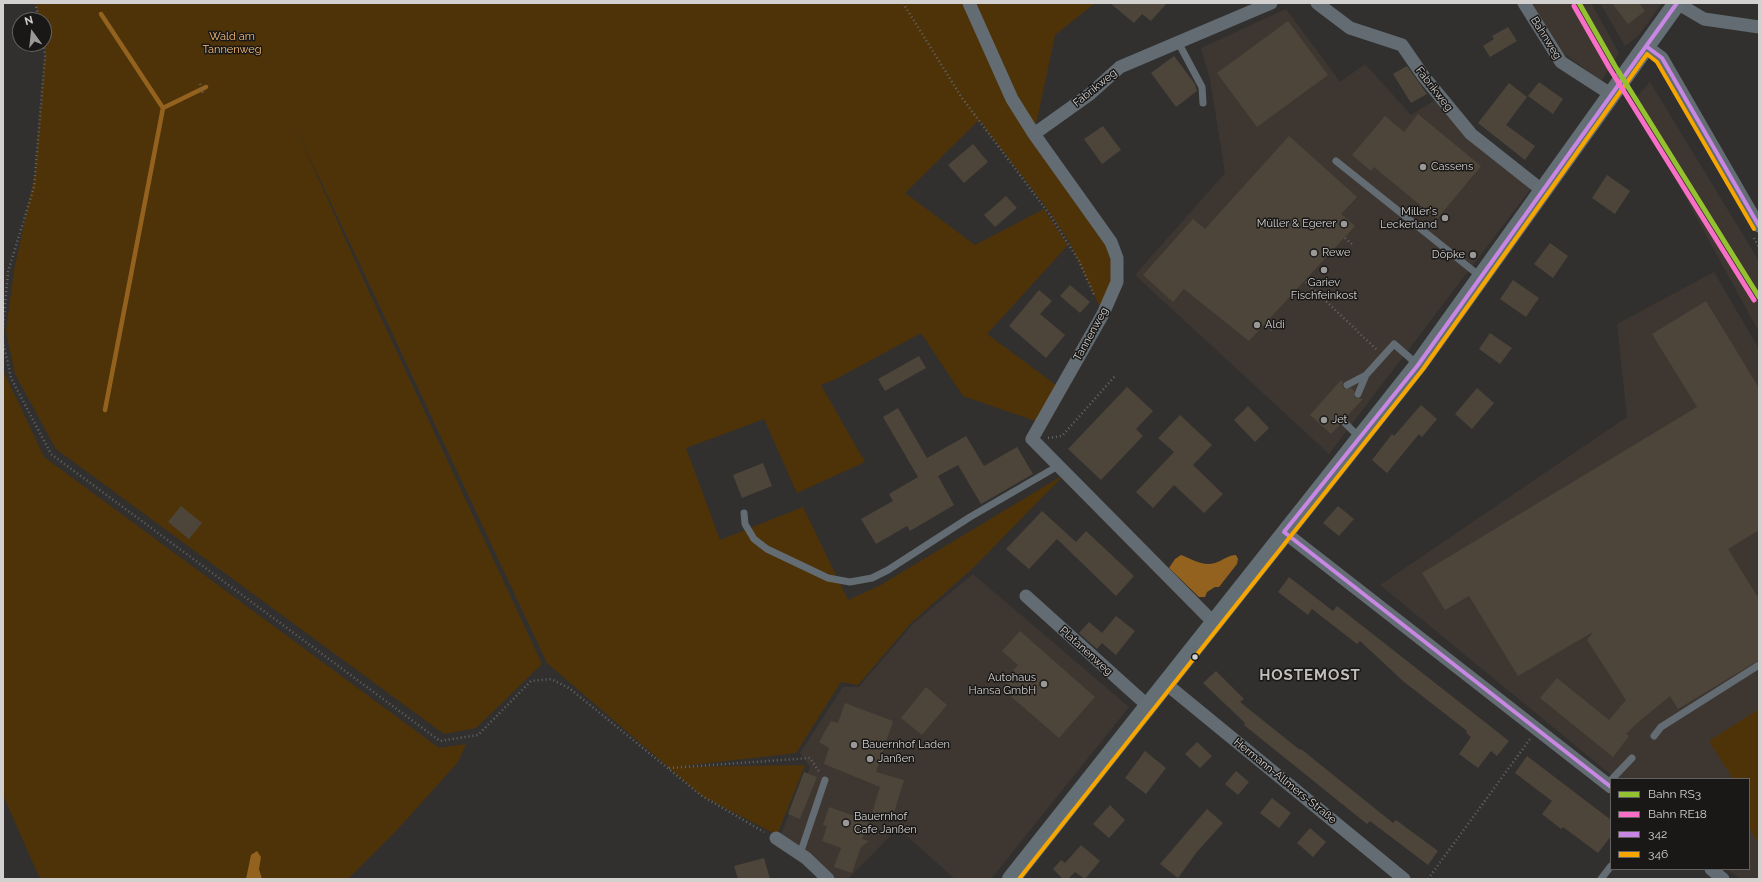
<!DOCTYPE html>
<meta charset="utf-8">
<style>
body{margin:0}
#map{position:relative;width:1762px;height:882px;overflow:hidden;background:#31302e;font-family:Raleway,sans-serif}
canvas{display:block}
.frame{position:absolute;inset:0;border:4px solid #d3d1cf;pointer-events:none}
.legend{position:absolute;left:1610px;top:778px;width:140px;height:92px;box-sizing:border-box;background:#191817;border:1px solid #636261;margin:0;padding:5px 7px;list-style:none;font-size:12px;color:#d3d1cf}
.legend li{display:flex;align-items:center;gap:8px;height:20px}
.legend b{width:20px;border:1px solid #636261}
.north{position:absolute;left:12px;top:12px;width:40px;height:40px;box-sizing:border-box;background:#191817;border:1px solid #636261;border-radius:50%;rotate:345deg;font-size:11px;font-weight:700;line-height:16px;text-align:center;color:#d3d1cf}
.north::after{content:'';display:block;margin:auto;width:14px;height:18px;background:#9a9997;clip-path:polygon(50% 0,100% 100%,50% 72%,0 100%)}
</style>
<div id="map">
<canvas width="1762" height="882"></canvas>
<div class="frame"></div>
<ul class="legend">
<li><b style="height:5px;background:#94c12f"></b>Bahn RS3</li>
<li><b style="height:5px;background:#f96ec6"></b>Bahn RE18</li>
<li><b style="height:5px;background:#c787e3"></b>342</li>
<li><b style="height:5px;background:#f7a600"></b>346</li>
</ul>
<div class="north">N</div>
</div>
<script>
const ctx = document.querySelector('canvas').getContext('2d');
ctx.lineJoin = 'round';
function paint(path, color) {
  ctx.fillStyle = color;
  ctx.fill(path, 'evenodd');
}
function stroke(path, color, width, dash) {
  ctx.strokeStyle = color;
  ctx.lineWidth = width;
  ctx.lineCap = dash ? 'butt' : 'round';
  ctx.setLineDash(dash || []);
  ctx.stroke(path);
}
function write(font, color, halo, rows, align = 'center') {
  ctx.font = font + ' Raleway,sans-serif';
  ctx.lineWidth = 3;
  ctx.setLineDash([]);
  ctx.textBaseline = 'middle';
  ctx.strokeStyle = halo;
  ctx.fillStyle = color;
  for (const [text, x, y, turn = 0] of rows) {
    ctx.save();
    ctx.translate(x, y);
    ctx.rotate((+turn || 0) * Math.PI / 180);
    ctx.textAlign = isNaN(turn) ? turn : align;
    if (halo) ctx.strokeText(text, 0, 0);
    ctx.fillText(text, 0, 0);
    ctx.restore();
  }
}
const built = new Path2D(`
 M1531,3h60l28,50 -18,28 -39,-29z
 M1600,3h62l-24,33 -13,10z
 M1286,9l54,73 25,-18 46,51 29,-18 93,89 -204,268 -194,-179 90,-102 -15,-94 -9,-31z
 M1650,82l109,179v71l-126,-231z
 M1714,272l45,77v530h-19l-13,-10h22v-90h-133l-236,-194 247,-168 -10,-93z
 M973,574l156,133 -138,172h-36l-57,-51 -50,51h-15l-53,-43 30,-69 -10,-14 43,-66h16l54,-63z`);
const green = new Path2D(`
 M35,3h1060l-40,32 -21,99 83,124 -14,56 -33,-71 -24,-36 -67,-87 -74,73 70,52 69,-36 24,36 -81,89 73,54 -19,35 -78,-27 -42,-63 -83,45 -17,7 44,77 -68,31 -33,-74 -78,29 34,92 83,-33 45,93 31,-14 186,-112 -92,94 -62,55 -53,62 -17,-3 -45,71 -121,14 130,-2 -28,70 -75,-39 -155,-133 -253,-539 76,170 172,370 -66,64 -32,6 -388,-285 -41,-75 -9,-43 8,-61 21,-96 10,-117 -1,-37h-4z
 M3,370l41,87 395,291 27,-4 -8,18 -61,68 -49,49h-308l-37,-84z
 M1759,709v135l-10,-17v-48h-16l-24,-38z`);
const water = new Path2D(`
 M1181,555c11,4 22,12 34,8 7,-2 13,-8 21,-8l2,4 -1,5 -18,23h-4l-8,5 -2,5h-6l-30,-29 6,-9z
 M257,851l4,6 -2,12 3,10h-16l5,-24z`);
const stream = new Path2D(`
 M101,14l62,94 -58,302
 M163,108l43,-21`);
const building = new Path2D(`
 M1110,3h57l-16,18 -9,-7 -8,9z
 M1612,3h27l6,8 -17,13z
 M1288,21l40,54 -71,52 -40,-54z
 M1508,27l9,14 -27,16 -7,-11 11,-7 -2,-3z
 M1174,56l21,28 2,7 -21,16 -25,-34z
 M1407,66l20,28 -16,9 -18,-29z
 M1539,82l24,17 -10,15 -25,-18z
 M1509,83l18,14 -21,28 29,21 -10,14 -47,-37z
 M1418,114l63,52 -44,53 -63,-52 -3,4 -19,-16 33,-39 19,16z
 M1103,126l18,24 -19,14 -18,-25z
 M1289,136l68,61 -16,17 14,12 -106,115 -65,-52 -11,13 -30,-27 50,-56 12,10z
 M973,144l15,18 -24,21 -16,-18z
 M1607,175l23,16 -15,23 -23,-16z
 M1006,196l11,12 -22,19 -11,-12z
 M1550,243l18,13 -15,22 -19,-14z
 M1513,280l26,18 -13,19 -26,-18z
 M1070,285l20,17 -10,11 -20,-17z
 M1039,290l13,11 -12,13 25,21 -19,23 -37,-32z
 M1706,301l53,87v142l-31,19 31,50v61l-81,49 -8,-13 -34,28 -10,10 3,2 -16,21 -73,-59 17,-20 52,42 17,-20 -39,-60 6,-8 -75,44 -49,-80 -24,14 -23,-37 275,-166 -45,-73z
 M1490,333l22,15 -12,16 -21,-15z
 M919,356l7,12 -41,23 -7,-12z
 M1341,380l2,2 -1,3 2,4 7,-1 3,3v6l9,2 -17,18 -4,-1 -3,2 1,7 -9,9 -21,-19z
 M1127,387l26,24 -17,18 7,7 -42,44 -33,-31z
 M1477,388l17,15 -22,26 -17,-15z
 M1421,405l16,14 -15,18 -3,-3 -32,39 -15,-13 20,-26 2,2z
 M1248,406l21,22 -14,14 -21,-22z
 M898,408l29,50 39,-22 18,30 33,-19 16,27 -52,30 -23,-39 -20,11 16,29 -44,26 -3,-5 -31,18 -15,-25 32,-18 -4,-7 29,-17 -35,-60z
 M1180,415l32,30 -19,20 30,29 -19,19 -30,-28 -21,23 -17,-16 38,-40 -16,-14z
 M763,463l9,23 -30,12 -9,-23z
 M181,506l21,17 -13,16 -21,-17z
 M1338,506l16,13 -15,17 -16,-13z
 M1042,511l34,31 10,-11 48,45 -18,20 -59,-57 -28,30 -23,-20z
 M1289,577l44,34 4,-5 172,135 -12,15 -6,-5 -13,17 -19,-14 12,-17 -5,-4 1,-2 -64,-50 -43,-40 -3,3 -45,-35 -4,6 -30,-23z
 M1116,616l19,15 -19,24 -14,-12 -5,6 -18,-16 10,-11 13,11z
 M1020,631l75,66 -36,41 -51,-44 4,-6 -8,-7 14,-16 -16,-14z
 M1216,671l28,28 -4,3 60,48 1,-1 92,74 3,-3 42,31 -10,14 -58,-44 -3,3 -123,-99 1,-2 -42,-40z
 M926,687l21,18 -25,30 -21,-17z
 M845,703l48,18 -17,51 28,8 -12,39 -20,-6 8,-26 -56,-23 5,-16 -10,-6 12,-21 7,2z
 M1197,742l15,14 -12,12 -15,-14z
 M1145,751l21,17 -20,26 -21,-16z
 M1527,756l84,64v16l-13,17 -35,-26 -2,2 -19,-15 10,-13 -37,-28z
 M1236,771l13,11 -11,13 -13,-11z
 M804,772l13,5 -17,42 -12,-5z
 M1272,798l19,15 -12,15 -19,-15z
 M1110,805l15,15 -16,18 -16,-14z
 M829,807l40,14 -7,18 7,2 -8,6 -9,26 -18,-6 7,-19 -19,-7 5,-15 -4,-1z
 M1207,809l16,14 -27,30 -18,25 -18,-14z
 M1310,828l16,14 -13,15 -16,-14z
 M1081,845l19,16 -15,18 -10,-7 -7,7h-5l-10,-10 8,-9 4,3z
 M764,858l6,21h-32l-4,-13z`);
const path = new Path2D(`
 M35,3l5,17
 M903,3l59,95 88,117 29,46 16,36
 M200,84l3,9
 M1345,238l7,6
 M1754,238l5,9
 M1306,282l70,67
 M1265,324l9,8
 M3,328l5,-56 26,-85 11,-130 -1,-13
 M3,341l8,37 40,76 389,287 38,-6 53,-54 20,-2 18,9 133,108 62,36
 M1048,438l14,-2 53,-60
 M669,768l141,-10 10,15
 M1428,879l102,-140`);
const lane = new Path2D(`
 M1178,42l24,45 1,16
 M1336,161l145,116
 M1347,385l19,-10 28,-31 24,21
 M1358,394l8,-19
 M1343,421l17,17
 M744,513l1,11 9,15 13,10 61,29 22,4 22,-4 16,-8 82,-53 88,-51
 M1654,736l7,-9 98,-62
 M1612,779l20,-21
 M800,854l25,-74
 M1601,879l10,-13`);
const street = new Path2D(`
 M969,3l43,96 22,35 77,108 6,16v24l-14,32 -71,125 181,183
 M1317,3l33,25 52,17 22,32 47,57 72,57
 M1524,3l37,59 51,33
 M1677,3l27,16 55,8
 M1646,46l16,12 97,168
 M1034,134l56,-40 30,-27 151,-64
 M1284,532l327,255
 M1026,596l122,110
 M1165,683l239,196
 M776,838l30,20 22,21
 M1711,869l12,10`);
const secondary = new Path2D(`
 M1011,879l407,-514 259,-362`);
const bus1 = new Path2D(`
 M1646,46l16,12 97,168
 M1611,787l-327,-255 134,-167 259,-362`);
const bus2 = new Path2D(`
 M1019,879l404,-510 224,-315 10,8 97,167`);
const rail1 = new Path2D(`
 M1579,3l36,63 144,231`);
const rail2 = new Path2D(`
 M1574,6l36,63 144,231`);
const markers = [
 [1423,167,4,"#9a9997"],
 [1445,218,4,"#9a9997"],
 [1344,224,4,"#9a9997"],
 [1314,253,4,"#9a9997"],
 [1473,255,4,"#9a9997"],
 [1324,270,4,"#9a9997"],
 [1257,325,4,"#9a9997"],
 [1324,420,4,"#9a9997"],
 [1195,657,3.5,"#d3d1cf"],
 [1044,684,4,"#9a9997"],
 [854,745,4,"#9a9997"],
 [870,759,4,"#9a9997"],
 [846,823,4,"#9a9997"]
];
const parkNames = [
 ["Wald am",232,37],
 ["Tannenweg",232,50]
];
const streetNames = [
 ["Bahnweg",1546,38,58],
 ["Fabrikweg",1095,88,-39],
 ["Fabrikweg",1434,89,52],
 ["Tannenweg",1091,334,-61],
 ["Platanenweg",1086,651,42],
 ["Hermann-Allmers-Straße",1285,781,39]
];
const poiNames = [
 ["Cassens",1431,167],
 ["Miller's",1437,212,"right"],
 ["Leckerland",1437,225,"right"],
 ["Müller & Egerer",1336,224,"right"],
 ["Rewe",1322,253],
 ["Döpke",1465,255,"right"],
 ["Gariev",1324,283,"center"],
 ["Fischfeinkost",1324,296,"center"],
 ["Aldi",1265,325],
 ["Jet",1332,420],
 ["Autohaus",1036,678,"right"],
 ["Hansa GmbH",1036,691,"right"],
 ["Bauernhof Laden",862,745],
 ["Janßen",878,759],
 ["Bauernhof",854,817],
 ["Cafe Janßen",854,830]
];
const districtNames = [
 ["HOSTEMOST",1310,675]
];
paint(built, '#3e3731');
paint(green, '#4f3308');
paint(water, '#93621e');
stroke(stream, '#93621e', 4.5);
paint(building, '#4d453a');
stroke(path, '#62676a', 2.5, [1, 3]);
stroke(lane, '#636c72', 7);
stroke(street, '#636c72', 13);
stroke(secondary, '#646f75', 18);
stroke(bus1, '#c787e3', 4);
stroke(bus2, '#f7a600', 4);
stroke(rail1, '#94c12f', 5);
stroke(rail2, '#f96ec6', 5);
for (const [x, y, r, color] of markers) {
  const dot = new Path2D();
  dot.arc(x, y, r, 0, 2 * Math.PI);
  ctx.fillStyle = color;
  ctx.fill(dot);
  stroke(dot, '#191817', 1.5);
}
write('11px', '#fbbf78', '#191817', parkNames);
write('11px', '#d3d1cf', '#191817', streetNames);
write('11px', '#d3d1cf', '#191817', poiNames, 'left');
ctx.letterSpacing = '1px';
write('bold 15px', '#c2bebb', '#191817', districtNames);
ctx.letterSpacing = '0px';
</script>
